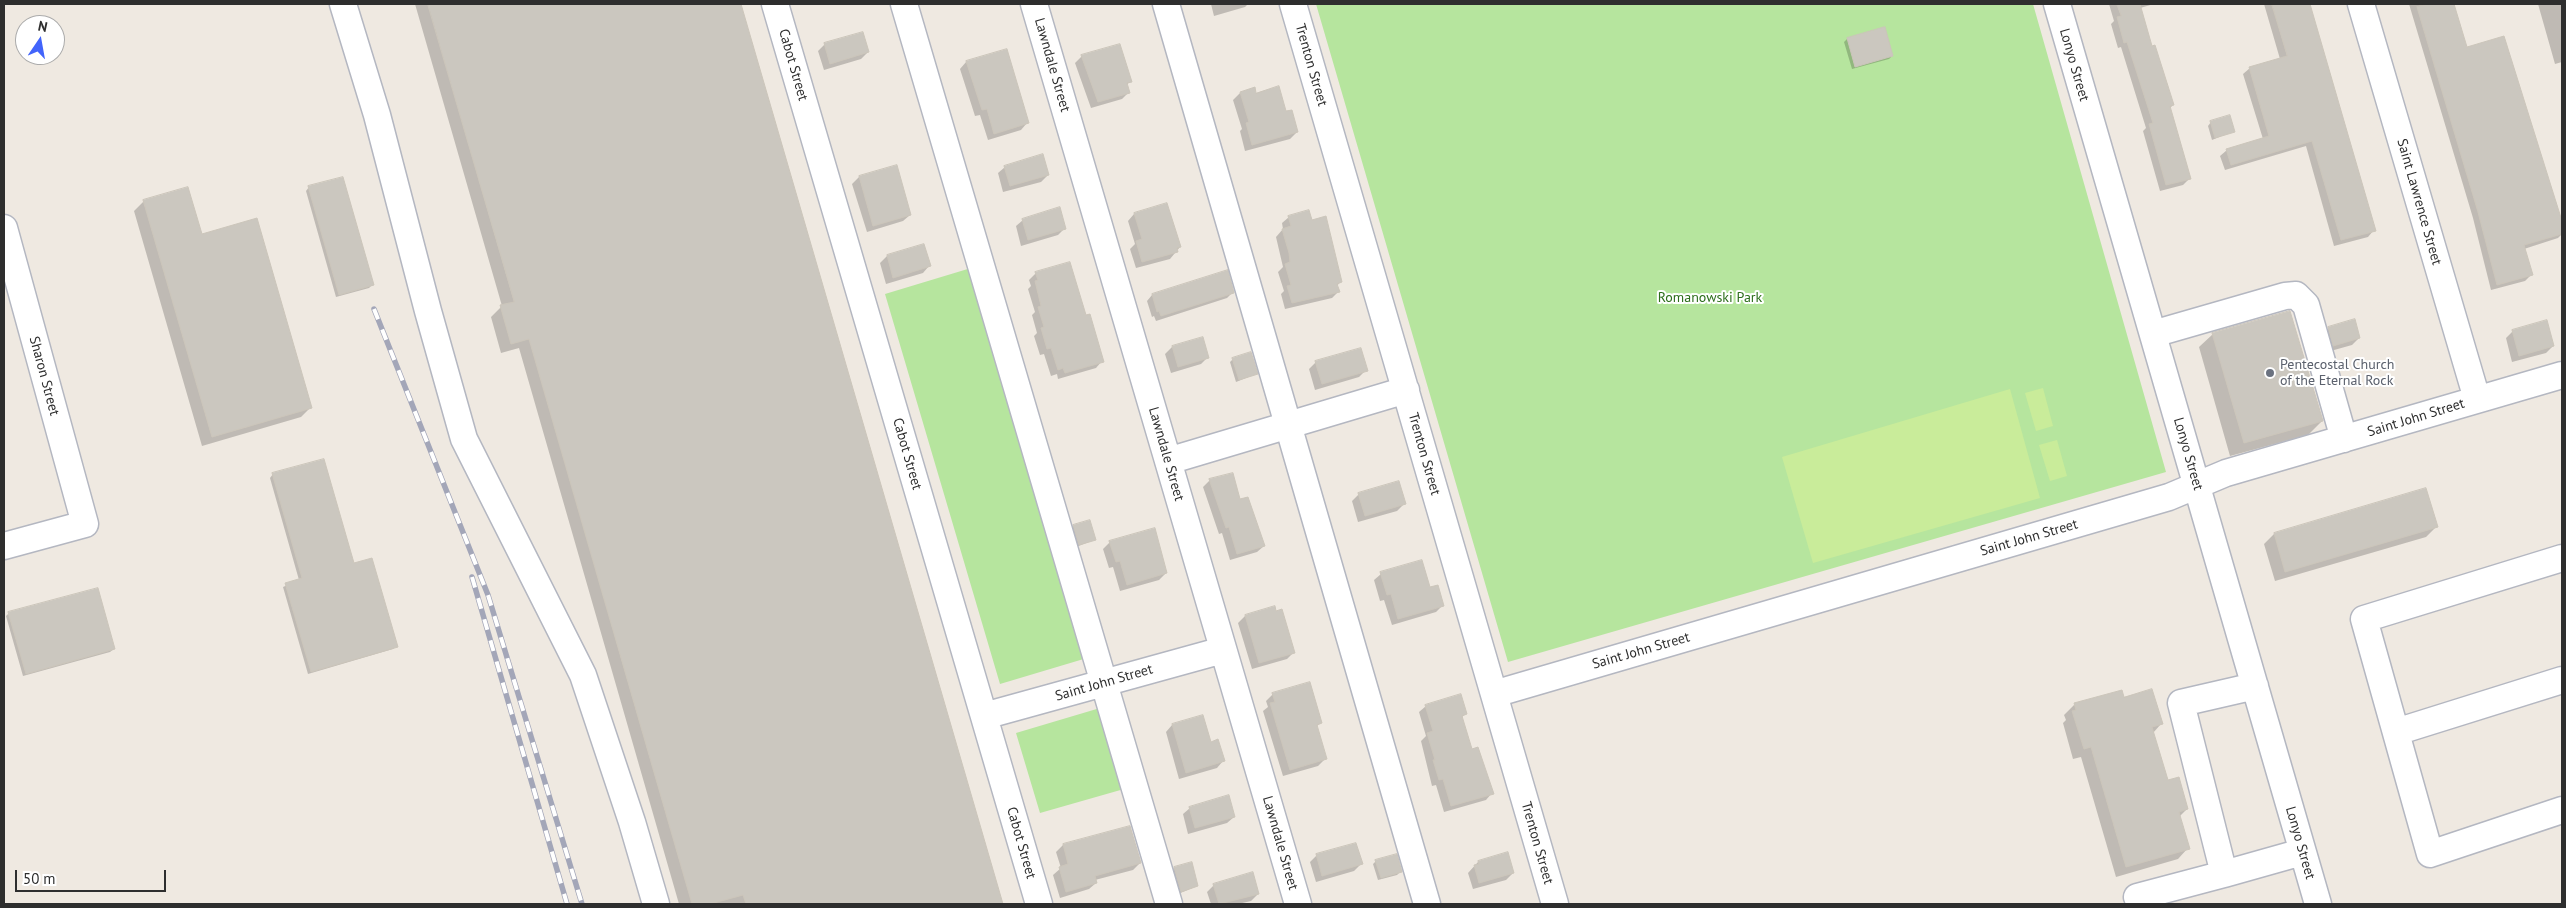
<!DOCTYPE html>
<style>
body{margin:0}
#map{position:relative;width:2566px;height:908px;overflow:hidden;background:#efe9e1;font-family:"PT Sans",sans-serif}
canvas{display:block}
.frame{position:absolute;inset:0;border:5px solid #2e2e2e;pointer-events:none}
.north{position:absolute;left:15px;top:15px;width:50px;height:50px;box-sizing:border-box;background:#fff;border:1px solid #ababab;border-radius:50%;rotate:12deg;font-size:14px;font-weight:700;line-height:20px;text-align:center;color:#2e2e2e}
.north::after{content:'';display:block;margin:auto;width:18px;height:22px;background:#4264fb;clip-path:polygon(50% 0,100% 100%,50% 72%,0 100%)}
.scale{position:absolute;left:15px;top:870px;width:151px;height:22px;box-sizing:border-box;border:2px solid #2e2e2e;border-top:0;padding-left:6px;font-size:15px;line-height:18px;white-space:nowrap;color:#2e2e2e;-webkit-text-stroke:4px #fff;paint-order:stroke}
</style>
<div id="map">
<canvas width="2566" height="908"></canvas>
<div class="frame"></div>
<div class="north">N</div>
<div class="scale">50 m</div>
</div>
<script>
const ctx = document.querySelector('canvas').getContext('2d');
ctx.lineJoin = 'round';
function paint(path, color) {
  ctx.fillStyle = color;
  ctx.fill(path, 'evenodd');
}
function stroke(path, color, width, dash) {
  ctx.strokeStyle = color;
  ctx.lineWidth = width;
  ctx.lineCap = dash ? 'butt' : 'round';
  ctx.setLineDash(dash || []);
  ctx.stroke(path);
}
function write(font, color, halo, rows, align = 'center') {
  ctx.font = font + ' "PT Sans",sans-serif';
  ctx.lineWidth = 4;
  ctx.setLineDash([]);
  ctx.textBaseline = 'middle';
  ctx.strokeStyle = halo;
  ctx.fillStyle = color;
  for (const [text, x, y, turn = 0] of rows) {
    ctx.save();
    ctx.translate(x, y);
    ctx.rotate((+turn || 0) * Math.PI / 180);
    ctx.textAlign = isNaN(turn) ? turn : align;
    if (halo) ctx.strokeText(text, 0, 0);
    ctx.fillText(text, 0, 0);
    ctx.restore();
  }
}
const green = new Path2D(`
 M1316,4h717l133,468 -658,190z
 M971,268l116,390 -87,26 -115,-390z
 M1100,708l24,81 -84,24 -24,-80z`);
const pitch = new Path2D(`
 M2043,388l10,38 -17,5 -11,-38z
 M2010,389l30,109 -227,65 -31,-106z
 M2057,440l10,36 -17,5 -11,-36z`);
const shadow = new Path2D(`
 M415,4h325l261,900h-322l-160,-556 -18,5 -10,-36 11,-11z
 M1211,4h37l-3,3 -31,9z
 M2109,4h45l-14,4 11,39 22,58 -3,3 20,70 -7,7 -23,6 -17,-60 3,-3 -25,-81 -3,1 -7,-24 3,-3z
 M2264,4h45l65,226 -6,7 -34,9 -28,-100 -81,24 -5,-14 7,-6 36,-11 -20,-65 7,-6 30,-9z
 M2409,4h44l13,45 37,-12 59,188v9l-4,4 -34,11 7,26 -6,6 -34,9 -18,-72z
 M2538,4h24v58l-7,2z
 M1847,39l45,17 -3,3 -37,10 -8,-27z
 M825,44l43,8 -7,7 -37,11 -6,-19z
 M1082,56l48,25 -3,4 2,7 -7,7 -31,9 -16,-45z
 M966,62l61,61 -6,7 -33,10 -8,-25 -5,1 -15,-47z
 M1240,93l15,1 30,19 12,19 -7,7 -45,12 -5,-20 2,-2 -9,-29z
 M2211,122l23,9 -22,9 -4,-14z
 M896,166l14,49 -7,6 -36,11 -15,-48 7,-7z
 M1005,167l43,8 -7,7 -38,10 -5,-19z
 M309,187l63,98 -3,3 -33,9 -30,-106z
 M144,201l57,34 110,172 -10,10 -99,29 -68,-235z
 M1134,214l46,33 -10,12 -34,9 -6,-19 5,-5 -7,-23z
 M1289,217l51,65 -3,4 1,6 -6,6 -47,11 -4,-15 3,-3 -6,-19 5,-5 -7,-30 7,-8 -1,-6z
 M1023,220l42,8 -7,7 -37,11 -5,-20z
 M924,246l5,20 -6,7 -37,11 -6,-21 7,-7z
 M1227,272l6,20 -6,6 -71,23 -2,-5 -2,1 -5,-16 5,-6z
 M1036,273l49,43 17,45 -6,7 -38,11 -1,-5 -6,2 -7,-22 -4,1 -6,-19 3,-3 -5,-18 3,-3 -7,-23 3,-3 -2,-6z
 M2546,322l7,24 -7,7 -34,9 -6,-24 6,-6z
 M2329,328l30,10 -7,7 -25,7 -5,-17z
 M2213,334l109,87 -14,14 -78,21 -31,-109z
 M1172,347l35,11 -6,6 -30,9 -6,-19z
 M1233,359l23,15 -20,8 -6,-20z
 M1316,362l50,8 -7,7 -44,13 -6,-21z
 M273,474l80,91 43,81 -3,3 -85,25 -25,-87 16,-7 -29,-102z
 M1210,480l30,20 24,46 -7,6 -27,8 -8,-27 -3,1 -16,-47z
 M2425,490l11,37 -10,10 -151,44 -11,-37 10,-10z
 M1359,494l45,10 -7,7 -39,11 -6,-21z
 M1074,526l20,14 -18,7 -5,-18z
 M1110,542l56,31 -7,7 -39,11 -7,-24 -4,1 -6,-19z
 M1381,574l48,15 14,16 -7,7 -44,13 -8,-25 -4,1 -6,-21z
 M1274,608l20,44 -7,7 -35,10 -14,-46 7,-7z
 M9,613l105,36 -4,3 -87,24 -17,-60z
 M1273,694l47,29 -4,4 9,32 -7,7 -35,10 -20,-65 5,-4 -2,-6z
 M2074,705l87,19 -8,9 14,49 20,27 -8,8 9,31 -10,11 -62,18 -35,-120 -8,2 -10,-36 3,-3 -2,-5z
 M1426,706l39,8 -4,4 10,33 21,42 -6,7 -42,12 -8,-27 -4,1 -11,-45 5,-5 -7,-24z
 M1202,716l8,27 13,18 -6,7 -38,11 -13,-47 6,-7z
 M1190,808l44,9 -7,6 -39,11 -5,-20z
 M1129,827l11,36 -7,7 -38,10 1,3 -7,6 -29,9 -7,-23 8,-7 -5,-16 7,-7z
 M1507,854l6,19 -7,7 -33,9 -5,-16 10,-11z
 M1317,855l44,9 -7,7 -38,11 -6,-20z
 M1376,861l24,11 -3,3 -19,5 -5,-16z
 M1174,868l23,18 -19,8 -7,-23z
 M1214,885l44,9 -7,7 -13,3h-27l-4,-12z`);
const building = new Path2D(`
 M428,4h313l262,900h-257l-3,-9 -33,9h-18l-163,-565 -18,5 -11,-39 14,-3z
 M2117,4h23l12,42 3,-1 19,60 -4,1 21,73 -25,6 -17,-61 4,-1 -26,-81 -3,1 -7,-26 4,-1z
 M2272,4h38l66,227 -35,9 -29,-99 -81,24 -5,-16 43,-13 -20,-69 38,-11z
 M2427,4h27l13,43 37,-11 58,185v13l-38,11 9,30 -36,10 -19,-73 -61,-205z
 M1885,27l8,29 -38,11 -8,-29z
 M863,32l6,20 -39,12 -6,-21z
 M1120,44l12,38 -5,1 3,10 -32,9 -17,-47z
 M1007,49l22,74 -35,11 -7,-25 -5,1 -16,-49z
 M1279,86l7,25 6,-1 6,22 -46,13 -6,-22 3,-1 -9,-30 15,-5 1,6z
 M2230,115l5,17 -20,6 -5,-17z
 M1043,154l6,21 -39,11 -6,-20z
 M897,165l14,50 -38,11 -14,-50z
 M343,177l31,108 -35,10 -31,-109z
 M188,187l14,47 55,-16 55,190 -100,29 -69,-237z
 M1167,203l14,44 -4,1 1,4 -36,10 -6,-21 6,-2 -8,-26z
 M1060,207l6,22 -38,11 -6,-21z
 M1309,210l3,10 14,-4 16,66 -5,2 3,8 -48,11 -5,-17 4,-1 -6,-21 5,-2 -1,-9 -7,-24 9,-3 -3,-10z
 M924,244l7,22 -38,12 -6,-23z
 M1070,262l16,53 4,-1 14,48 -39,11 -2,-5 -5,2 -7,-22 -4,1 -6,-21 3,-1 -6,-20 3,-1 -6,-25 3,-1 -3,-8z
 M1228,270l6,23 -73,23 -2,-5 -2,1 -5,-18z
 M2290,311l33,110 -79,22 -32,-110z
 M2355,319l5,19 -27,8 -5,-19z
 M2547,320l7,26 -35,10 -7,-26z
 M1203,337l6,21 -31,9 -6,-21z
 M1361,348l7,23 -46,13 -7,-23z
 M1251,352l7,22 -19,6 -7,-22z
 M324,459l30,104 18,-5 26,89 -87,25 -26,-89 17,-5 -30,-105z
 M1233,473l7,26 8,-2 17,49 -28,8 -8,-27 -3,1 -17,-49z
 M1399,481l7,23 -41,12 -7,-23z
 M2426,488l12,39 -153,45 -11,-39z
 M1090,520l6,20 -17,5 -6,-20z
 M1155,528l12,45 -40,12 -7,-24 -4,1 -7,-21z
 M1422,560l8,27 8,-2 6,21 -46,13 -7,-25 -4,1 -7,-23z
 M98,588l17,61 -89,25 -18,-62z
 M1275,606l1,5 6,-2 13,44 -36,10 -14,-48z
 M1310,682l12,41 -5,2 10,34 -37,11 -20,-67 5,-1 -3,-9z
 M2152,689l11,35 -11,3 16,53 11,-3 9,32 -9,3 11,37 -64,18 -35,-120 -7,2 -12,-38 4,-1 -2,-7 48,-13 2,7z
 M1461,694l6,20 -5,2 10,33 6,-2 16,47 -43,12 -8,-27 -4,1 -6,-20h2l-8,-27 6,-2 -8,-26z
 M1203,715l8,27 7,-3 7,22 -39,12 -14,-49z
 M1229,795l6,22 -40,11 -6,-21z
 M1130,826l11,37 -46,13 2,7 -31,9 -7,-25 9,-3 -5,-20z
 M1356,843l7,21 -41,12 -6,-22z
 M1508,852l6,21 -35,10 -5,-18 5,-1 -1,-3z
 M1397,854l5,18 -21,6 -6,-18z
 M1192,862l6,24 -17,6 -7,-25z
 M1253,872l6,22 -40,10 -6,-20z`);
const minor = new Path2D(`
 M343,4l34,111 51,196 36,128 119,236 49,147 24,82
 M775,4l264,900
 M904,4l265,900
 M1034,4l264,900
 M1166,4l261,900
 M1293,4l262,900
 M2057,4l261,900
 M2361,4l116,395
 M4,228l81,296 -81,22
 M2153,334l132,-38 11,-1 10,10 38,134
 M1168,461l238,-71
 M2562,558l-198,61 66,235 132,-44
 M2255,686l-74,17 43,171 78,-22
 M1494,694l675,-197 57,-24 336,-98
 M984,716l239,-66
 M2396,732l166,-52
 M2137,897l87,-23`);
const rail = new Path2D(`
 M374,309l114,286 94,309
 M472,577l95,327`);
const markers = [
 [2270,373,5,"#6b7280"]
];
const streetNames = [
 ["Cabot Street",793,65,74],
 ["Lawndale Street",1052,65,74],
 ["Trenton Street",1311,65,74],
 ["Lonyo Street",2074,65,74],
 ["Saint Lawrence Street",2419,202,74],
 ["Sharon Street",44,376,75],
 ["Saint John Street",2416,418,-17],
 ["Cabot Street",907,454,74],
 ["Lawndale Street",1166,454,74],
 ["Trenton Street",1424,454,74],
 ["Lonyo Street",2188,454,74],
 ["Saint John Street",2029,538,-16],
 ["Saint John Street",1641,651,-16],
 ["Saint John Street",1104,683,-16],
 ["Cabot Street",1021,843,74],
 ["Lawndale Street",1280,843,74],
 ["Trenton Street",1537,843,74],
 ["Lonyo Street",2300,843,74]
];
const parkNames = [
 ["Romanowski Park",1710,298]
];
const worshipNames = [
 ["Pentecostal Church",2280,365],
 ["of the Eternal Rock",2280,381]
];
paint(green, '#b6e59e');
paint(pitch, '#c9ec9a');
paint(shadow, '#0003');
paint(building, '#cbc7bf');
stroke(building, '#cbc5ba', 1);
stroke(minor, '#b4b7c1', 29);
stroke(minor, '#fff', 26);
stroke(rail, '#a3a6b8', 5.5);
stroke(rail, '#fff', 4, [11]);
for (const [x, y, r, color] of markers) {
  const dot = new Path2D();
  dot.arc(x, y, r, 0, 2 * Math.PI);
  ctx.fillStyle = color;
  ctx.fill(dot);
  stroke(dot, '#fff', 2);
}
write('14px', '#2e2e2e', '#fff', streetNames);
write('14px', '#2c6e1b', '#fff', parkNames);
write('14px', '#5b616d', '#fff', worshipNames, 'left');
</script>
